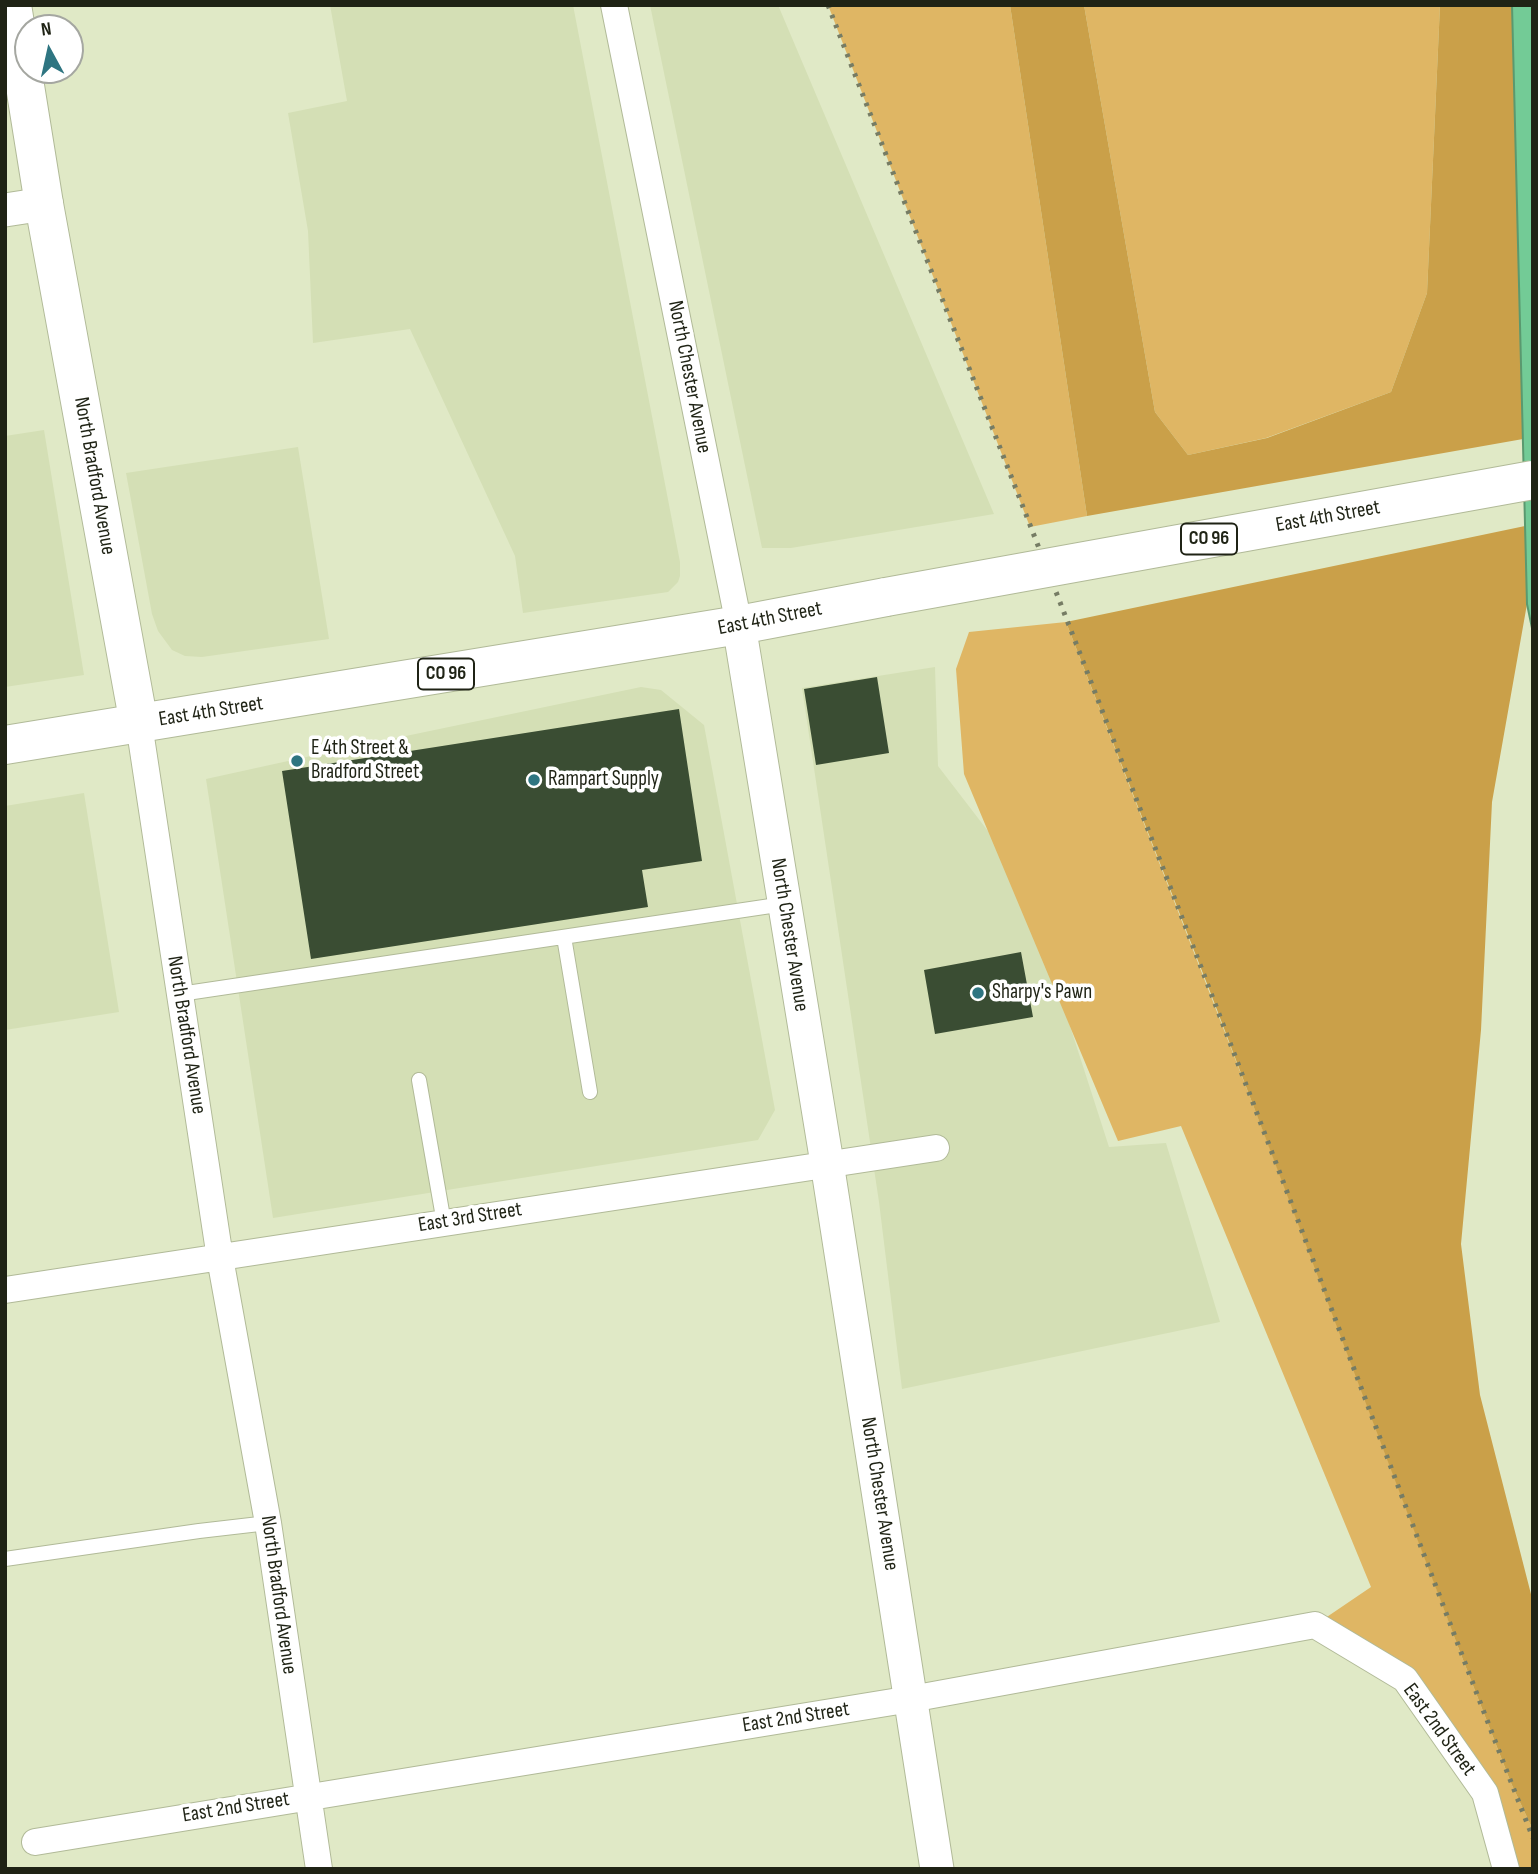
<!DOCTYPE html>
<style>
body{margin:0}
#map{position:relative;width:1538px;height:1874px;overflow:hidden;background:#e0e9c6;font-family:"Sofia Sans Condensed",sans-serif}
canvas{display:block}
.frame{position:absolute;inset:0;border:7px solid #1f2315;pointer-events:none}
.north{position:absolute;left:14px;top:14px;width:70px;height:70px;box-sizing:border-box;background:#fff;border:2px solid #a5a7a1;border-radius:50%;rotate:352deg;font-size:19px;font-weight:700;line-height:28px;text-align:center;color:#1f2315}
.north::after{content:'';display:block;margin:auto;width:24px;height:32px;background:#2e7581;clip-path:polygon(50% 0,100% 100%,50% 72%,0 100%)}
</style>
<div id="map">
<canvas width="1538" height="1874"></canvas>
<div class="frame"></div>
<div class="north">N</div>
</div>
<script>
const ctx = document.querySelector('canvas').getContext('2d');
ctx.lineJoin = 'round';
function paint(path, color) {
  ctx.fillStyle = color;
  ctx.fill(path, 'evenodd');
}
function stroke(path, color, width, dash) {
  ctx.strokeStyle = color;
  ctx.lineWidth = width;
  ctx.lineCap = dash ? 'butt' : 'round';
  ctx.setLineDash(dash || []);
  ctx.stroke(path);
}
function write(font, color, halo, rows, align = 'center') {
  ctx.font = font + ' "Sofia Sans Condensed",sans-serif';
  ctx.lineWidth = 7;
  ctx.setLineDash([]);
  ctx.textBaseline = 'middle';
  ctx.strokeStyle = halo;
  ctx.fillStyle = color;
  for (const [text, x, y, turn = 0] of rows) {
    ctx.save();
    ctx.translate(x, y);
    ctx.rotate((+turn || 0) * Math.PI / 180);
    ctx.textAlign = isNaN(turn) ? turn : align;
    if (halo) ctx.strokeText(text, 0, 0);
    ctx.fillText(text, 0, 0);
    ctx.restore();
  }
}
const built = new Path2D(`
 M330,5h243l107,557v14l-2,6 -10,10 -145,21 -8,-57 -105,-227 -97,14 -5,-112 -20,-118 59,-12z
 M650,5h128l216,509 -203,34h-29z
 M44,430l40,245 -79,12v-251z
 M298,447l31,192 -127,18 -17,-1 -13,-6 -14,-19 -6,-17 -26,-141z
 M935,667l3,99 83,108 88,273 57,-4 54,179 -318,67 -23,-187 -77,-514z
 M641,687l20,3 43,35 71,385 -17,30 -485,78 -67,-439 123,-27z
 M84,793l35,219 -114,18v-224z`);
const green = new Path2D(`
 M828,5h182l77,511 -57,11z
 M1084,5h356l-13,288 -36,99 -125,46 -78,17 -33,-43z
 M1066,622l268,692 126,338 51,131 22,47v39h-27l-21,-76 -80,-113 -90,-55 56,-38 -190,-461 -63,15 -154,-367 -8,-105 13,-37z`);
const forest = new Path2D(`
 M1010,5h74l71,407 33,43 79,-17 124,-46 36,-99 13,-288h72l11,434 -436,77z
 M1525,526l2,78 -35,198 -11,228 -20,214 19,151 53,207v228l-22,-47 -51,-131 -249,-658 -145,-372z`);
const water = new Path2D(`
 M1512,5h21v628l-6,-29z`);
const building = new Path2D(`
 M877,677l12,76 -73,12 -12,-76z
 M679,709l23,152 -60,9 6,37 -337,52 -29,-188z
 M1021,952l12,65 -98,17 -11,-64z`);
const service = new Path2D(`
 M564,937l26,155
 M180,994l604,-90
 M419,1080l25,143
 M5,1559l194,-28 69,-8`);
const minor = new Path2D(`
 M614,5l125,620
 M139,724l81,534 48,265 51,346
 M5,1290l931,-142
 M35,1842l876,-143 404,-74 90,54 80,114 21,76`);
const tertiary = new Path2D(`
 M5,210l39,-6
 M739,625l88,538 110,706`);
const secondary = new Path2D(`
 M44,204l95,520`);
const primary = new Path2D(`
 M5,745l734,-120 147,-28`);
const motorway = new Path2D(`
 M12,5l32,199`);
const rail = new Path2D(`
 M828,5c146,377 294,754 438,1132 90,234 175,468 267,701`);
const primaryBridge = new Path2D(`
 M886,597l647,-117`);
const markers = [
 [297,761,7,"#2e7581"],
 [534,780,7,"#2e7581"],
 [978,993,7,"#2e7581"]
];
const shields = [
 [1209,539,56],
 [446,674,56]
];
const shieldNames = [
 ["CO 96",1209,539],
 ["CO 96",446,674]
];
const streetNames = [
 ["North Chester Avenue",689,377,79],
 ["North Bradford Avenue",94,476,80],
 ["East 4th Street",1328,517,-10],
 ["East 4th Street",770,619,-11],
 ["East 4th Street",211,712,-9],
 ["North Chester Avenue",789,935,81],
 ["North Bradford Avenue",186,1035,81],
 ["East 3rd Street",470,1218,-9],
 ["North Chester Avenue",879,1494,81],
 ["North Bradford Avenue",278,1595,82],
 ["East 2nd Street",796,1718,-9],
 ["East 2nd Street",1439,1730,54],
 ["East 2nd Street",236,1808,-9]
];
const poiNames = [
 ["E 4th Street &",311,749],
 ["Bradford Street",311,773],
 ["Rampart Supply",548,780],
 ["Sharpy's Pawn",992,993]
];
paint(built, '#d4dfb5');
paint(green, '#dfb664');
paint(forest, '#caa049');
paint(water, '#73cb96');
stroke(water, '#5a996f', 2);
paint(building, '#3a4d33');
stroke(service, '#b1ba98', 16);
stroke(minor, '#b1ba98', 28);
stroke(tertiary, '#b1ba98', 35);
stroke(secondary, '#b1ba98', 40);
stroke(primary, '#b1ba98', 40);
stroke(motorway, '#b1ba98', 40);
stroke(service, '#fff', 14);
stroke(minor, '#fff', 26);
stroke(tertiary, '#fff', 33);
stroke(secondary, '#fff', 38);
stroke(primary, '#fff', 38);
stroke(motorway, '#fff', 38);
stroke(rail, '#767c64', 5, [3.5, 7]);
stroke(primaryBridge, '#b1ba98', 40, []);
stroke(primaryBridge, '#fff', 38);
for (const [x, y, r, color] of markers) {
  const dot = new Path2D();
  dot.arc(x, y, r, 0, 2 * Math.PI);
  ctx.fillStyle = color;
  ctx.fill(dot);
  stroke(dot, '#fff', 2.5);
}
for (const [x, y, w] of shields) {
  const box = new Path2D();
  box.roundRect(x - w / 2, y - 15.5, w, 31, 5);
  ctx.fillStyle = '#fff';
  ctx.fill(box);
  stroke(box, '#1f2315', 2);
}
write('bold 19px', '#1f2315', null, shieldNames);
write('21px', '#1f2315', '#fff', streetNames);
write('21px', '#1f2315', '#fff', poiNames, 'left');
</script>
